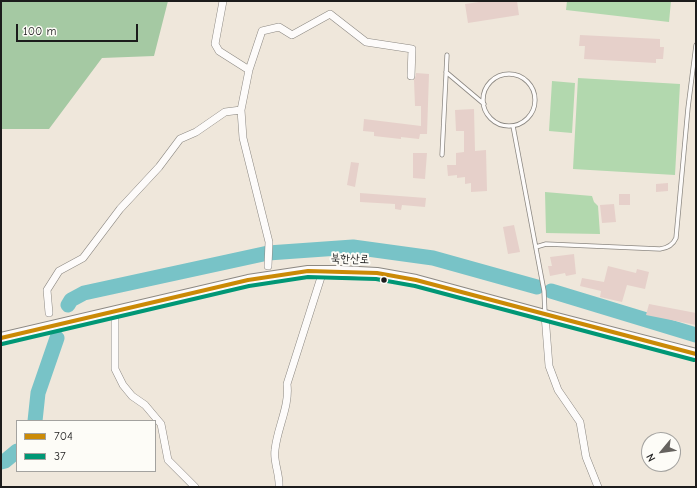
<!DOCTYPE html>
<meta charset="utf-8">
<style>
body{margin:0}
#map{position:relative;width:697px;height:488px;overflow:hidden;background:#efe7db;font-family:"Comic Neue",sans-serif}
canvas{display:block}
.frame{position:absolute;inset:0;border:2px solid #1c1c1c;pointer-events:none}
.legend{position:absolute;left:16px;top:420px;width:140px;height:52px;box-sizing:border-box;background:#fdfcf7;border:1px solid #a3a29f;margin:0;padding:5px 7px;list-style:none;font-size:12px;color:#1c1c1c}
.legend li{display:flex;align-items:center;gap:8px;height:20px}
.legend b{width:20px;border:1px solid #a3a29f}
.north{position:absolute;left:641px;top:432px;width:40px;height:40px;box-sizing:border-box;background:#fdfcf7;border:1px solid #a3a29f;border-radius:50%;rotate:241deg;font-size:11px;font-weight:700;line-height:16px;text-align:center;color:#1c1c1c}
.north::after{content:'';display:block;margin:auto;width:14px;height:18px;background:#66635f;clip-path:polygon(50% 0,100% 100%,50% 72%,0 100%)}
.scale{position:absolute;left:16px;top:24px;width:122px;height:18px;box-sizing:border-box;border:2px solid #1c1c1c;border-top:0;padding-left:5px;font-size:12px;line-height:14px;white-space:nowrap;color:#1c1c1c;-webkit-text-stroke:3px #fdfcf7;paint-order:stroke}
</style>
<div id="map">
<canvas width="697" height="488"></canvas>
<div class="frame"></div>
<ul class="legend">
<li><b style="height:5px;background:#cb8a06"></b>704</li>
<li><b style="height:5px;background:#009775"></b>37</li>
</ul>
<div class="north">N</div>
<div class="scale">100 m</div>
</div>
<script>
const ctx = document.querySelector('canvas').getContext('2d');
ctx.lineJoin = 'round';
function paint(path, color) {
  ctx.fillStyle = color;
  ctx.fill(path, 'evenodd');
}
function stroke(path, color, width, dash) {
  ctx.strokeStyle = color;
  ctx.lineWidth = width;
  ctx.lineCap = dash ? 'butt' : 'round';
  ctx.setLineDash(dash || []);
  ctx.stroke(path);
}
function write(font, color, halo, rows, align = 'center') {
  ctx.font = font + ' "Comic Neue","Poor Story",sans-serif';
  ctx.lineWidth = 4;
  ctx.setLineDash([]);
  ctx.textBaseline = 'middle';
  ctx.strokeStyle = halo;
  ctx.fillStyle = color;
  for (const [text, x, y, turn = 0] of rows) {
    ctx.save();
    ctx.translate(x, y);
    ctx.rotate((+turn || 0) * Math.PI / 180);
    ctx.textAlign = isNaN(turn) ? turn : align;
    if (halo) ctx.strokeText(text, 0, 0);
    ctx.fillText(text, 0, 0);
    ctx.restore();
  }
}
const green = new Path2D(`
 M567,1h104l-2,21 -103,-12z
 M578,78l102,6 -5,91 -102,-6z
 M552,81l23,2 -3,50 -23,-2z
 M545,192l47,4 2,6 4,4 2,28 -54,-1z`);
const forest = new Path2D(`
 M1,1h167l-14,55 -52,2 -53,71h-48z`);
const river = new Path2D(`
 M551,291l145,44
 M68,305l3,-5 13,-7 184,-40 85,-6 80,11 104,29
 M35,421l3,-28 19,-55
 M1,462l4,-1 12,-10`);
const building = new Path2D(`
 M486,1h31l2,14 -51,8 -3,-19z
 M580,35l80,4v8h4l-1,12h-7v4l-72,-4 1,-13h-6z
 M416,73l13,1 -2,60h-7l-1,5 -18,-2v2l-27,-3v-4l-11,-1 1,-12 57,7v-20h-6l-1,-26 1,-2z
 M474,109l1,42 11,-1 1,41 -16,1v-9l-6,1v-7l-8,1v-3l-9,1 -1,-11h9v-12l8,-1v-21h-8l-1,-21z
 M413,153h14l-2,26 -12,-1z
 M351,162l8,1 -4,24 -8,-2z
 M668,183v8l-12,1v-8z
 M360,193l66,5 -1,9 -23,-2 -1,5 -6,-1v-5l-35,-2z
 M619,194h11v11h-11z
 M614,204l2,18 -14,1 -2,-18z
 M514,225l6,27 -12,2 -5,-27z
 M574,254l2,20 -10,2 -1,-3 -15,3 -2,-10h4l-2,-9z
 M608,266l28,7 1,-4 12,3 -4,17 -18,-4 -5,17 -22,-5 1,-6 -21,-5 2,-8 22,4z
 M649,304l47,9v12l-50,-10z`);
const lane = new Path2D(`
 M446,72l38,32
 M483 100a26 26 0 1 1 52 0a26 26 0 1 1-52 0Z
 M513,126l31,165 1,23
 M442,155l5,-100
 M536,247l10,-3 114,5c8,-1 13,-4 16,-11l12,-130 8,-63`);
const street = new Path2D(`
 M223,1l-8,43 4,7 30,19 -8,40
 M249,70l13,-39 17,-4 13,8 38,-21 36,28 46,7 -1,27
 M115,311v58l8,16 9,11 13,9 16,19 7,36 27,27
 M49,313l-2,-23 12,-19 24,-13 37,-49 39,-42 21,-28 16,-7 29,-20 16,-2 2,28 26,104 -1,24
 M545,315l4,51 9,24 22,32 6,35 12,30
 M279,487c1,-13 -6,-26 -4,-37 2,-22 15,-44 12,-66l36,-113`);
const secondary = new Path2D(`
 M1,338l247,-58 60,-9h32l37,2 39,7 129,35 151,39`);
const bus1 = new Path2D(`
 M1,338l247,-58 60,-9 69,2 39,7 280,74`);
const bus2 = new Path2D(`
 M2,344l247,-58 59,-9 68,2 39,7 279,74`);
const markers = [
 [384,280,3.5,"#1c1c1c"]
];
const streetNames = [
 ["북한산로",350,259,2]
];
paint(green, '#b2d8ae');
paint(forest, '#a5c9a3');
stroke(river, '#78c3c7', 15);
paint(building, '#e6d0ca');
stroke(lane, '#8c8882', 5);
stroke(street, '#8c8882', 8);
stroke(secondary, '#8c8882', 12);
stroke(lane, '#fdfbfa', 3.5);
stroke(street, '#fdfbfa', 7);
stroke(secondary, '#fdfbfa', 10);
stroke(bus1, '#cb8a06', 4);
stroke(bus2, '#009775', 4);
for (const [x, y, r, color] of markers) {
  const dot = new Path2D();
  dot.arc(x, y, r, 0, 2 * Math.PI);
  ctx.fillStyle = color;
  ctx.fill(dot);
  stroke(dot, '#fdfcf7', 1.5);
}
write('12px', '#1c1c1c', '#fdfcf7', streetNames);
</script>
